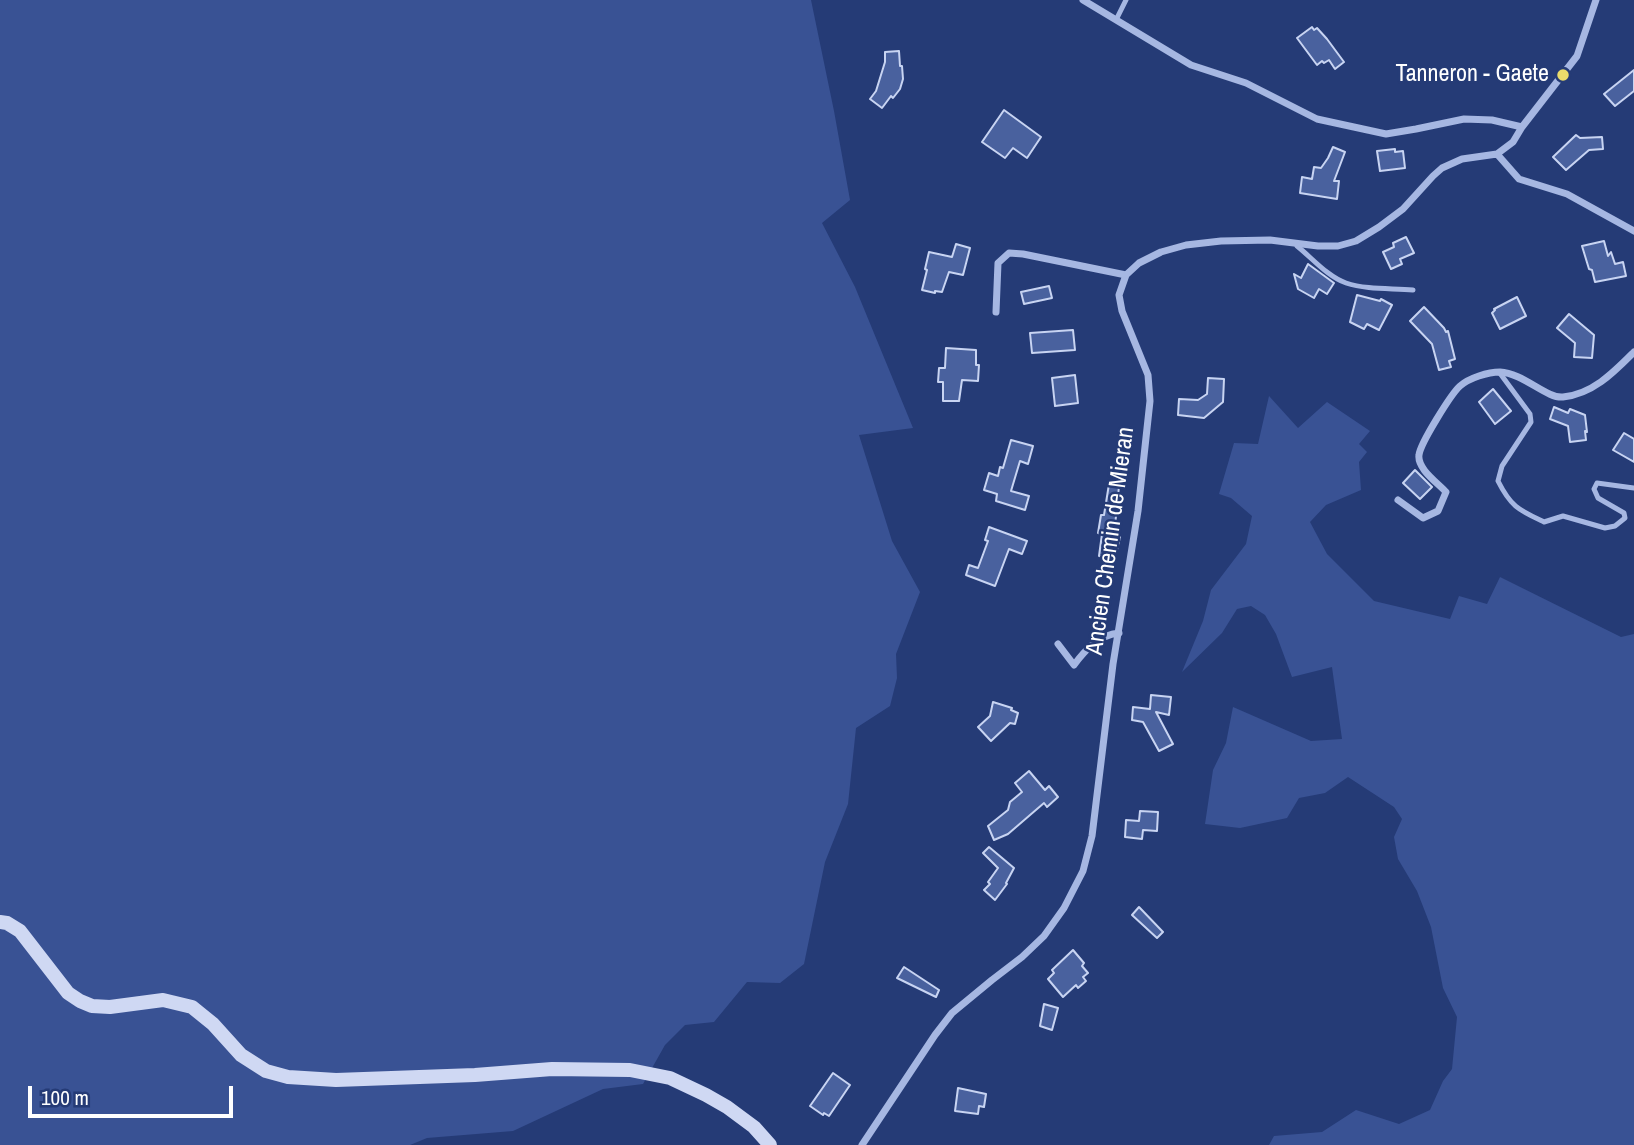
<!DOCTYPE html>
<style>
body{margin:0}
#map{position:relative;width:1634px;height:1145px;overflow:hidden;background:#253b76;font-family:"Archivo Narrow",sans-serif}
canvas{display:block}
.scale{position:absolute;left:28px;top:1086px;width:205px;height:32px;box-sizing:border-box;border:4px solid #fff;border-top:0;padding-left:9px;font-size:21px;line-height:24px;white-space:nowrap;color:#fff;-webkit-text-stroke:5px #253b76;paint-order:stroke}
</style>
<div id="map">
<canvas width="1634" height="1145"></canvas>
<div class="scale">100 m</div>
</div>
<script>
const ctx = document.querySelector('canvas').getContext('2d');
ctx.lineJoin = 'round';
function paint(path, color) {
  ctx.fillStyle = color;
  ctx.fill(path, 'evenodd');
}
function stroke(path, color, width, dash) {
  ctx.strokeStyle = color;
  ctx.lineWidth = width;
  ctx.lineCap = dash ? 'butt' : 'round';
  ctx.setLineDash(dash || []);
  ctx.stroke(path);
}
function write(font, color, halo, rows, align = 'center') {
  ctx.font = font + ' "Archivo Narrow",sans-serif';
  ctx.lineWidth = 5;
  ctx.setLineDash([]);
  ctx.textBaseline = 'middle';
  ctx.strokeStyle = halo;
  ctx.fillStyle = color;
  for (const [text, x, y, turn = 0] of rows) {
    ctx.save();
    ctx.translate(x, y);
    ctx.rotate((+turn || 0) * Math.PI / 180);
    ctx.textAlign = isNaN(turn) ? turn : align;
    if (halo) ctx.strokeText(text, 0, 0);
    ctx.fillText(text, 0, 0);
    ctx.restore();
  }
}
const green = new Path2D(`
 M0,0h811l23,111 16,89 -28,23 33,64 58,141 -54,7 33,106 28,51 -24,62 1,24 -7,28 -34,22 -8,76 -23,58 -21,102 -24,19 -33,-1 -33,40 -29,3 -20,20 -22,39 -40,5 -90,42 -86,7 -17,7h-410z
 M1269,396l29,32 29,-26 43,29 -11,13 8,8 -8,10 2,28 -35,15 -16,17 17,32 47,47 76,18 9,-23 28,8 13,-27 121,60 13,-3v511h-365l5,-9 48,-4 34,-22 43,14 31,-14 13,-29 9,-12 5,-52 -14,-29 -12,-61 -14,-36 -19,-32 -4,-22 8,-18 -8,-12 -46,-30 -23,16 -26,5 -12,20 -47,10 -35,-4 8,-54 13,-27 7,-36 78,34 31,-2 -10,-72 -40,10 -16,-43 -11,-19 -14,-9 -14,3 -15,24 -40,39 21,-51 8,-31 35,-46 6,-28 -21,-18 -12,-4 15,-51 24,1z`);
const building = new Path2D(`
 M1312,27l2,3 3,-2 10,11 17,23 -9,7 -6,-9 -5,3 -2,-2 -5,4 -20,-27z
 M899,51l1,15h2l1,13 -3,10 -7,9 -2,-2 -9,12 -12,-9 6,-8 9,-29v-10z
 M1634,70v21l-19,15 -11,-12z
 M1004,110l37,27 -14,21 -14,-10 -8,10 -23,-16z
 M1576,135l4,3 22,-1 1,12 -14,1 -23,20 -13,-13z
 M1333,147l12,5 -11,29h5l-2,18 -37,-6 2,-16 10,2 2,-12 7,1 7,-10z
 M1395,149v3l8,-1 2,17 -25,3 -3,-20z
 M1406,237l8,16 -14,6 2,5 -11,5 -8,-17 11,-5 -1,-4z
 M1604,241l4,15 3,-4 4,12 8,-2 3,14 -31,6 -3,-12 -3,-1 -7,-23z
 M956,244l14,4 -7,27 -14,-3 -7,20 -7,-1v2l-13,-3 5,-20 -2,-1 4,-17 23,5z
 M1308,264l26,19 -7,11 -8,-5 -5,9 -16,-9 -4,-15 7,4z
 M1049,286l3,12 -28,6 -3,-12z
 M1357,295l23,6 1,-2 11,6 -13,25 -12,-6 -3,5 -14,-7z
 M1517,297l9,19 -26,13 -8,-16 3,-3 -1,-1z
 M1424,307l20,21 2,4 2,-1 7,28 -6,2 2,6 -12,3 -7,-26 -22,-23z
 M1569,314l25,21 -2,23 -18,-1 1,-14 -18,-15z
 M1073,330l2,20 -43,3 -2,-20z
 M946,348l30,2v15h3l-1,16 -16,-1 -3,21h-16v-19h-5l1,-14h6z
 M1075,375l3,28 -23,3 -3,-28z
 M1208,378l16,1 -1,23 -19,16 -26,-3 1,-16 19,1 9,-6z
 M1493,389l18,22 -16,13 -16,-22z
 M1554,407l14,6 2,-4 15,6 2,17 -2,-1 1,9 -16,2 -2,-16 -18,-7z
 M1624,433l10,6v23l-21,-12z
 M1011,440l22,6 -5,18 -8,-3 -9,30 18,5 -4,14 -29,-9 1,-7 -13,-4 5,-17 9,3 2,-9 3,1z
 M1415,470l17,17 -12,12 -17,-16z
 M1109,484l10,2 -5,50 6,1 -3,13h-5l-1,8 -12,-2 3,-22 -4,-1 3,-18h3z
 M989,527l38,14 -5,13 -13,-5 -14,37 -29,-11 3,-10 9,3 10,-27 -3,-1z
 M1151,695l20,2 -2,18 -13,-3 17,32 -14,7 -16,-29 -11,-2 1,-13 17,2z
 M993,702l19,6 -1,2 7,3 -3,11 -5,-1 -19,18 -13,-14 12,-11z
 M1029,771l16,19 4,-4 9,11 -11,10 -3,-4 -36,31 -14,6 -6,-14 20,-16 2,-8 12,-10 -7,-9z
 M1140,811l18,1 -1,19 -14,-1 -1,9 -17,-2 1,-17 13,1z
 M989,847l25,21 -8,15 1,1 -12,16 -11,-10 6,-6 -2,-2 10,-14 -15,-15z
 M1139,907l24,25 -6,6 -25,-23z
 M1073,950l11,13 -2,3 6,7 -5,4 3,4 -8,7 -2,-3 -13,12 -15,-18 6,-6 -2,-3z
 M904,967l35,23 -3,7 -39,-19z
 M1044,1004l14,4 -6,22 -12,-4z
 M833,1073l17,12 -21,31 -5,-3 -1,2 -13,-9z
 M958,1088l28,6 -2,13 -5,-1 -1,8 -23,-3z`);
const lane = new Path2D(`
 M1116,20l10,-20
 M1296,243l1,3c15,12 31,31 49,37 21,7 46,5 67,7
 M1499,372l31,42 1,8 -29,44 -4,15c13,26 21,29 46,41l19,-6 42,12 10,-2 10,-8 -1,-5 -26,-15 -4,-9 3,-6 37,5`);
const street = new Path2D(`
 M1083,0l108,65 55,18 71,36 69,15 30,-5 48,-10 28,1 30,7
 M1497,154l16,-12 9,-15 55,-71 19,-56
 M1497,154l22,25 48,15 67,37
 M996,312l2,-49 11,-10 14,1 103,21
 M1398,500l25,18 15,-7 8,-19c-8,-9 -29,-23 -27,-37 1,-11 32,-61 41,-69 9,-8 28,-14 40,-14 23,1 47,27 63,25 30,-3 51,-25 71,-45
 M1058,644l16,21c11,-15 25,-30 45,-32
 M862,1145l73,-110 17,-22 40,-33 30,-23 22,-21 20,-28 19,-37 9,-35 21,-172 25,-153 12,-110 -2,-26 -26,-64 -3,-16 7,-20 13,-12 22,-11 25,-7 35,-4 49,-1 48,6h20l18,-5 23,-14 24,-18 30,-33 9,-8 20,-9 35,-5`);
const secondary = new Path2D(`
 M0,922l7,1 13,8 48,62 12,8 12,5 18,1 53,-7 29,7 21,17 28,31 25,16 22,6 48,3 139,-5 77,-6 78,1 40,8 36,17 21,12 27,20 16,18`);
const markers = [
 [1563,75,7,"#ebdc6b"]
];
const poiNames = [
 ["Tanneron - Gaete",1549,75]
];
const streetNames = [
 ["Ancien Chemin de Mieran",1111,541,-82]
];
paint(green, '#395294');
paint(building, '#49619e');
stroke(building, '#c8d4f2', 2);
stroke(lane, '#a6b7e2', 5);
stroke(street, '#a6b7e2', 7);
stroke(secondary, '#cfd8f3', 14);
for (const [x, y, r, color] of markers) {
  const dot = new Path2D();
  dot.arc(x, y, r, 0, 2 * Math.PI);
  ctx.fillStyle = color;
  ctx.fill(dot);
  stroke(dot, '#253b76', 2.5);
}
write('24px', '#fff', '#253b76', poiNames, 'right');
write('24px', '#fff', '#253b76', streetNames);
</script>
